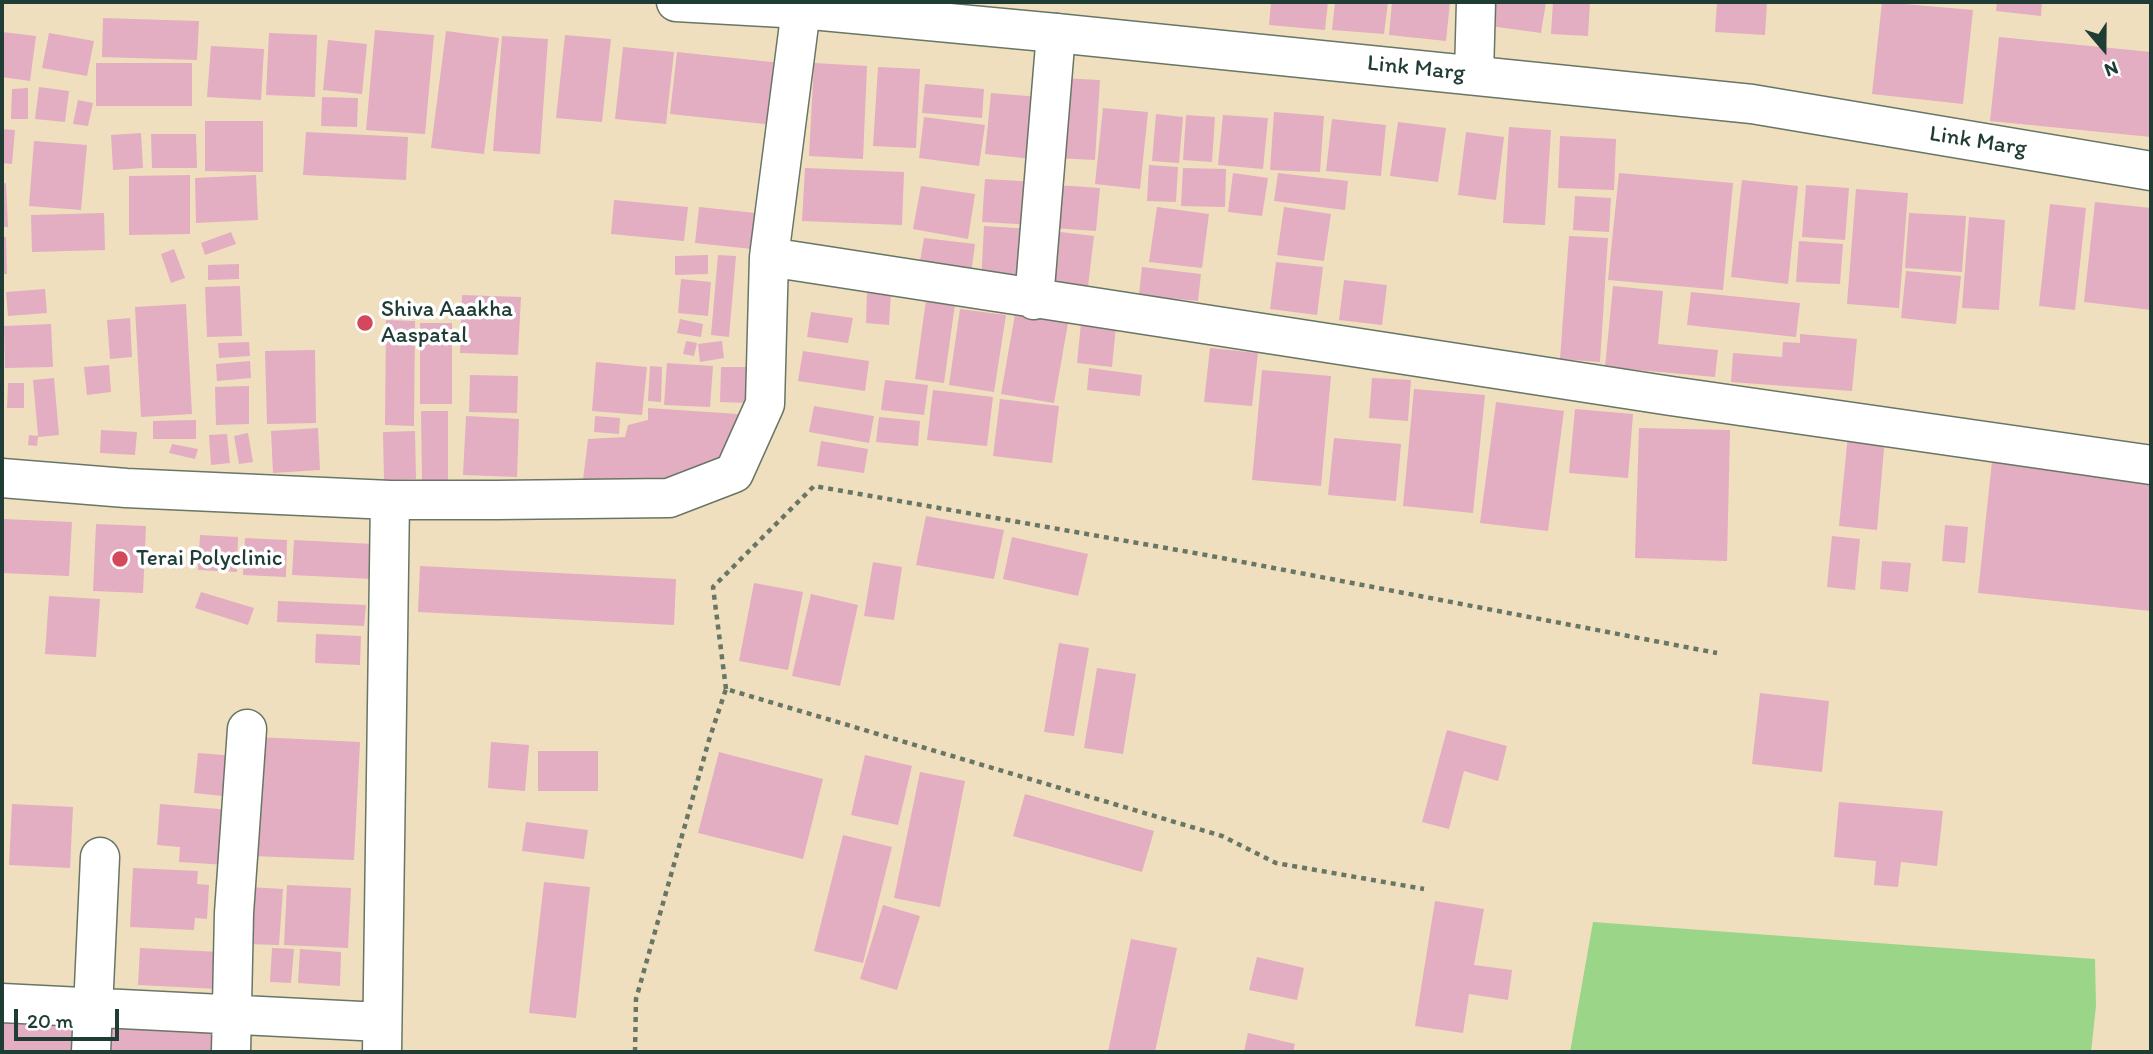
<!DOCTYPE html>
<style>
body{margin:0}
#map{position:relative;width:2153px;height:1054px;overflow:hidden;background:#f0dfbf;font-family:Itim,sans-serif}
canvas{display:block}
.frame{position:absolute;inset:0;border:4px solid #1f3d34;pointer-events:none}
.north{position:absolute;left:2069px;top:14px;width:70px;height:70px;-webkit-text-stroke:5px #fff;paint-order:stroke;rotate:160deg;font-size:19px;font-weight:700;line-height:28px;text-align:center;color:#1f3d34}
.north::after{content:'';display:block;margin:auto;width:24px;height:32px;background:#1f3d34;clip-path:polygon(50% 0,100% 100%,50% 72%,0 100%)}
.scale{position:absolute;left:14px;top:1009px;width:105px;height:32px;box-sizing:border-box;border:4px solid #1f3d34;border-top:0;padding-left:9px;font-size:21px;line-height:24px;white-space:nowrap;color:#1f3d34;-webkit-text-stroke:5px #fff;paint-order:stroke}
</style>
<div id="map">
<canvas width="2153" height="1054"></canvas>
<div class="frame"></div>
<div class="north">N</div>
<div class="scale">20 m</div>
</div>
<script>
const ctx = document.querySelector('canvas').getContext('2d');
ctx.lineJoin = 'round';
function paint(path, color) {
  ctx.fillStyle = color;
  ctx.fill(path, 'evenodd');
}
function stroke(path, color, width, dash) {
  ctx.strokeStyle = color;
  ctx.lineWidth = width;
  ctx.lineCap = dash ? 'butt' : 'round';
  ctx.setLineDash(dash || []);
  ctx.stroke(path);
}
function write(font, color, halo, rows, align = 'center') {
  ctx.font = font + ' Itim,sans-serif';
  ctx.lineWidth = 7;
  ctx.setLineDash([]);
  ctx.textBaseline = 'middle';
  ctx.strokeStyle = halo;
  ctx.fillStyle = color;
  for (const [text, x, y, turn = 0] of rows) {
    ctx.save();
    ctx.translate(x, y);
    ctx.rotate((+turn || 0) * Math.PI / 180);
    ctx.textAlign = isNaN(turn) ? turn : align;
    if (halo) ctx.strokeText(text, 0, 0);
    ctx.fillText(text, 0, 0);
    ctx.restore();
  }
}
const green = new Path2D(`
 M1593,922l502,37 1,47 -5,46h-521z`);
const building = new Path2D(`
 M1271,2h57l-3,28 -56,-5z
 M1335,2h53l-4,32 -52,-4z
 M1392,2h58l-4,39 -57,-6z
 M1493,2h53l-5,31 -51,-7z
 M1553,2h37l-2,34 -37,-2z
 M1717,2h50l-2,33 -50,-3z
 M1882,2l91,8 -10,94 -91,-10z
 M1997,2h45l-1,14 -45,-5z
 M103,18l96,3 -2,39 -95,-3z
 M375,30l59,5 -9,99 -59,-4z
 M446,31l53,7 -15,116 -53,-6z
 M2,32l34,4 -6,45 -28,-4z
 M49,33l45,8 -7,35 -45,-8z
 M269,33l48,2 -2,62 -49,-2z
 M565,35l46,4 -9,83 -46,-4z
 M502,36l46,3 -8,115 -47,-3z
 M1999,37l152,15v85l-161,-16z
 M328,40l39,4 -5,50 -39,-4z
 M211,46l53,3 -3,51 -54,-3z
 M623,47l51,5 -8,72 -51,-5z
 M677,52l104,11 -7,62 -104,-11z
 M96,63h96v43h-96z
 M814,63l53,3 -4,93 -54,-3z
 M878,67l42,2 -4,79 -43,-2z
 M1061,78l39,2 -5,80 -39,-2z
 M925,84l59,5 -2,29 -60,-5z
 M39,87l30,4 -4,31 -30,-3z
 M28,88v31h-17l1,-30z
 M991,93l49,4 -7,62 -48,-5z
 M322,97l36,1 -1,29 -36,-1z
 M78,100l15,3 -5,23 -15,-2z
 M1103,108l45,4 -8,77 -45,-5z
 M1274,112l50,4 -4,56 -50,-2z
 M1156,114l27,3 -4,46 -27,-2z
 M1186,115l29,2 -3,45 -29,-2z
 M1223,115l45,3 -5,51 -45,-4z
 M924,117l61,8 -6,41 -60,-8z
 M1332,119l54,6 -5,51 -55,-5z
 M205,121h58v51l-58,-1z
 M1398,122l48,6 -8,54 -48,-6z
 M1509,127l42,3 -6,95 -42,-2z
 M2,129l13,1 -3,34 -10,-1z
 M306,132l102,5 -2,43 -103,-5z
 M1466,132l38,5 -8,63 -38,-5z
 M141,133l2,35 -30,2 -2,-35z
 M151,134h45l1,34h-45z
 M1560,136l56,3 -2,51 -56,-2z
 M34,141l53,4 -6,65 -52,-4z
 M1149,165l29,2 -2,35 -29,-1z
 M805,168l99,4 -2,53 -100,-4z
 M1183,168l43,1 -1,38 -44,-1z
 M1233,173l35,5 -6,38 -34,-4z
 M1278,173l70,8 -3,29 -71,-9z
 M1619,173l114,10 -10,107 -115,-10z
 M190,175v59l-61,1v-59z
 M256,175l2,45 -62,3 -1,-45z
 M985,179l52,3 -3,43 -52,-3z
 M1742,180l56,6 -10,98 -57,-7z
 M6,183l2,44h-6v-43z
 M1057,185l43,3 -4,43 -43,-3z
 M1806,185l43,3 -4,52 -43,-3z
 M921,186l54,8 -7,45 -55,-10z
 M1856,189l52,4 -9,115 -52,-4z
 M1575,196l36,2 -2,34 -36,-2z
 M614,200l74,7 -4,34 -73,-7z
 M2095,202l56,6v102l-67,-8z
 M2050,204l36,4 -11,102 -36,-4z
 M699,207l57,6 -4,36 -57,-6z
 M1157,207l52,7 -7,54 -53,-6z
 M1284,207l47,7 -7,47 -47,-6z
 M104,213l1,37 -73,2 -1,-37z
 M1909,213l57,3 -4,56 -57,-4z
 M1969,217l36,3 -6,90 -37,-2z
 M984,226l48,3 -3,56 -48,-2z
 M1052,231l42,5 -7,59 -42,-6z
 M231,232l5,12 -31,11 -4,-12z
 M1569,236l39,2 -8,124 -40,-3z
 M2,237h4l1,37h-5z
 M924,238l51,6 -4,30 -52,-7z
 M1799,241l44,3 -3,40 -44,-2z
 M174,249l11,29 -14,5 -10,-29z
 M708,255v19l-33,1v-19z
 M718,255l18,1 -7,81 -18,-2z
 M1276,262l47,5 -6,48 -47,-6z
 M239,264v15l-31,1v-15z
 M1142,267l59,7 -3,27 -59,-6z
 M1906,271l55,5 -5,48 -55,-6z
 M681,279l30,3 -3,34 -30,-3z
 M1344,280l43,5 -5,40 -43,-5z
 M240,286l2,50 -35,1 -2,-50z
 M1613,286l50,5 -5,53 60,6 -3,27 -110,-10z
 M45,289l2,24 -39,3 -2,-24z
 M867,290l24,2 -2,33 -23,-2z
 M1691,292l109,11 -4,34 -109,-12z
 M462,295l59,2 -3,58 -58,-2z
 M926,300l29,4 -11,79 -29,-4z
 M186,304l6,110 -51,3 -6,-110z
 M960,309l46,6 -12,77 -45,-7z
 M811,312l42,6 -5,25 -41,-6z
 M1015,314l53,9 -14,80 -53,-9z
 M130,318l2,39 -22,2 -3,-39z
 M680,319l23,5 -2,13 -24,-4z
 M386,320l29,1 -1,105 -29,-1z
 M420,323h32v81h-32z
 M1081,323l35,3 -4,41 -35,-4z
 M51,324l2,43 -48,1 -1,-42z
 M1800,334l57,5 -5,52 -121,-9 2,-29 49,4 1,-15 17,1z
 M686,341l11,2 -3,13 -11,-2z
 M722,341l2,17 -24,4 -2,-18z
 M249,342l1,14 -31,2 -1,-15z
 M1210,348l48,5 -6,53 -48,-4z
 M315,350l1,73 -49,1 -2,-73z
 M803,351l66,10 -4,30 -67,-10z
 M250,361l1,17 -34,3 -1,-17z
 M596,362l51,5 -5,48 -50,-4z
 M667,363l46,3 -3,41 -46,-2z
 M109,365l2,27 -24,3 -3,-28z
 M650,366l12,1 -1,35 -13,-1z
 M721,367h28v36l-29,-1z
 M1089,368l53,7 -2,21 -53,-6z
 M1262,370l69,6 -10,110 -69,-6z
 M470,375l48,1 -1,37 -48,-1z
 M54,378l5,57 -21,2 -1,9 -9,-1 1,-10 9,1 -5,-56z
 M1372,378l39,2 -3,41 -39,-3z
 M885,380l43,5 -4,30 -43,-5z
 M8,383h16v25h-17z
 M249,386v38l-33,1 -1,-38z
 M1414,389l71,6 -12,118 -70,-7z
 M933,390l60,7 -6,49 -60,-6z
 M1000,399l59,7 -7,57 -59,-7z
 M1496,402l68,9 -16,120 -68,-8z
 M814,406l60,10 -5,27 -60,-11z
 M648,408l90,6v11l-22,45 -43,11 -90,-1 5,-41 37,-2 3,-12 20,-5z
 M1575,409l58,5 -5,64 -59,-5z
 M421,411h27v69l-26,1z
 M466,416l53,3 -2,58 -54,-2z
 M595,416l25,2 -1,16 -25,-2z
 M879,417l41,4 -2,25 -42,-4z
 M196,420v19h-43v-18z
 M318,428l2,42 -47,3 -2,-42z
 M1639,428l91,2 -3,131 -92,-3z
 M101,430l36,2 -2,23 -35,-2z
 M415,431l1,48 -32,1 -1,-48z
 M248,433l5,29 -14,2 -5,-28z
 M227,434l3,29 -19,2 -2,-30z
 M1848,434l37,3 -8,93 -38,-4z
 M1334,438l67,6 -5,57 -68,-6z
 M821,441l47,8 -4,24 -47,-7z
 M172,444l26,5 -3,10 -26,-6z
 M1992,461l159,17v133l-173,-18z
 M926,516l78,14 -10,49 -78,-14z
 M3,519l69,3 -3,54 -67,-3z
 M96,524l50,2 -3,67 -50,-2z
 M1945,525l23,2 -3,36 -23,-2z
 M200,535l38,2 -1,35 -39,-2z
 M1832,536l28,3 -5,51 -28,-3z
 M1012,537l76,17 -10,42 -75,-17z
 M245,538l42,2 -1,37 -43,-2z
 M294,540l79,4 -1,35 -80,-4z
 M1882,561l29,2 -3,29 -28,-3z
 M873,562l29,5 -8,53 -30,-4z
 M420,566l256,13 -2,46 -256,-13z
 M754,583l49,9 -15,78 -49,-9z
 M201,592l53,16 -6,17 -53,-17z
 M811,594l47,11 -18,81 -48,-10z
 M49,596l51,3 -4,58 -51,-3z
 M278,601l88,4 -2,21 -87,-4z
 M316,634l45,2 -1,29 -45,-2z
 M1059,643l30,5 -15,88 -30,-4z
 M1097,668l39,6 -13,80 -39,-6z
 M1760,693l69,8 -7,71 -70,-8z
 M1447,730l60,16 -9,35 -34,-10 -15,58 -27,-7z
 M258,737l102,5 -6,118 -102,-4z
 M491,742l38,3 -4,46 -37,-3z
 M538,751h60v40h-60z
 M719,752l104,27 -20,80 -105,-26z
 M198,753l37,3 -3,41 -38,-4z
 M865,755l47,11 -14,59 -47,-10z
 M920,772l45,9 -25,126 -46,-9z
 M1025,794l129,37 -12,41 -129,-36z
 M1839,802l104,9 -6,55 -36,-4 -3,25 -24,-2 2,-24 -42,-4z
 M12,804l61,3 -3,61 -61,-3z
 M160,804l71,6 -4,55 -48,-3 1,-15 -23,-2z
 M526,822l62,8 -4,29 -62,-8z
 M843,835l49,12 -29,116 -49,-12z
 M133,868l65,3 -1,13 12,1 -2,34 -12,-1 -1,12 -64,-3z
 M544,882l46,5 -14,131 -47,-5z
 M287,885l64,3 -3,60 -64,-3z
 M249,887l34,2 -4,56 -33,-1z
 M1435,901l49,8 -10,56 38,5 -4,30 -39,-6 -6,39 -48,-7z
 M883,905l37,11 -23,74 -37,-11z
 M1131,939l46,9 -22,104h-47z
 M140,948l80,4 -2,37 -80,-4z
 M272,948l22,1 -3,34 -21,-1z
 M300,949l41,3 -1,34 -42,-3z
 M1257,957l47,11 -7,32 -48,-10z
 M2,1015l79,2 -1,35h-78z
 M96,1018l129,9 -2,25h-129z
 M1248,1033l47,11 -2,8h-49z`);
const path = new Path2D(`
 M726,689l-13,-102 101,-101 392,69 511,98
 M635,1052l1,-53 73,-259 17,-51 496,147 54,27 148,26`);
const minor = new Path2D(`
 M1474,74l2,-72
 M769,257l902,139 480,69
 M1034,300l22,-267
 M2,478l124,10 264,12h106l173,-2 65,-25 31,-69 4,-147 32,-248
 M2,1003l379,19
 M91,1052l9,-195
 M231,1052l3,-139 13,-184
 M382,1052l8,-552`);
const primary = new Path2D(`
 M676,2l125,7 255,24 696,71 399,67`);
const markers = [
 [365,323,9,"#d1495b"],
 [120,559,9,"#d1495b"]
];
const streetNames = [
 ["Link Marg",1416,69,6],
 ["Link Marg",1978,142,9]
];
const poiNames = [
 ["Shiva Aaakha",381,310],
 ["Aaspatal",381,336],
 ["Terai Polyclinic",136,559]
];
paint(green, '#9bd588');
paint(building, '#e3adc2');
stroke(minor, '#687665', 41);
stroke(primary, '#687665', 41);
stroke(path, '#687665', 4.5, [5, 5]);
stroke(minor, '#fff', 38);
stroke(primary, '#fff', 38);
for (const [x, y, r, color] of markers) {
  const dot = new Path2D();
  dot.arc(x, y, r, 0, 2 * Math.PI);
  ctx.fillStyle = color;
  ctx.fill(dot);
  stroke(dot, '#fff', 2.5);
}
write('23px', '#1f3d34', '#fff', streetNames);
write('23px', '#1f3d34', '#fff', poiNames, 'left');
</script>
